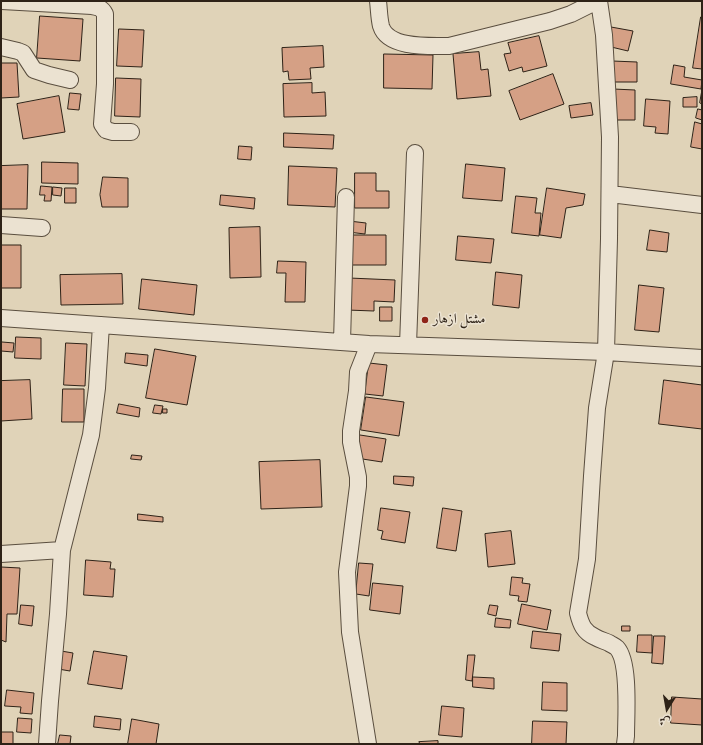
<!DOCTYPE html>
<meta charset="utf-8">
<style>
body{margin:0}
#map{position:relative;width:703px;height:745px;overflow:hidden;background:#e0d3b8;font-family:"Libre Bodoni",Amiri,serif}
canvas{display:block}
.frame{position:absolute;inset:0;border:2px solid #2e2217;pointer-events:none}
.north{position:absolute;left:647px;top:689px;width:40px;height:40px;-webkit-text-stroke:3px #ebe2d1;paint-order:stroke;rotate:191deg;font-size:11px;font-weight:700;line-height:16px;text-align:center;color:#2e2217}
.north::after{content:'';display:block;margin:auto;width:14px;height:18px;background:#2e2217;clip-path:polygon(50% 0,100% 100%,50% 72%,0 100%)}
</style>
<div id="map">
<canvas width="703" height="745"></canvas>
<div class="frame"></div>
<div class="north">ش</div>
</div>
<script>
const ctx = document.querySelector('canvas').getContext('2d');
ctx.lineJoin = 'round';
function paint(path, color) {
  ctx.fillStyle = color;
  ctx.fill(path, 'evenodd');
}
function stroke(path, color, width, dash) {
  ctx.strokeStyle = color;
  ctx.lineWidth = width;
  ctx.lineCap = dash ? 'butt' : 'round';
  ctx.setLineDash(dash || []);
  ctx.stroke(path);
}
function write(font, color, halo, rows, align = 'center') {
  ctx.font = font + ' "Libre Bodoni",Amiri,serif';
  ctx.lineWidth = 3;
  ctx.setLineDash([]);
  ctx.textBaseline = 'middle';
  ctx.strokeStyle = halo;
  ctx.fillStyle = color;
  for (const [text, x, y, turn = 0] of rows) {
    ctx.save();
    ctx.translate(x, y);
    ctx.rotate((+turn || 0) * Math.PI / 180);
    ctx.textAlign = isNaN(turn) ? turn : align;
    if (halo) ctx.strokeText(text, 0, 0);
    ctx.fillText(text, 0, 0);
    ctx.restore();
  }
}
const building = new Path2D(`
 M40,16l43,3 -3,42 -43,-3z
 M701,17h1v52l-9,-1z
 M611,27l22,4 -5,20 -21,-5z
 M119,29l25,1 -2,37 -25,-1z
 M539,36l8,30 -24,6 -1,-5 -13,4 -5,-17 7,-1 -3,-10z
 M323,46l1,21 -14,1 1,11 -22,1 -1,-9 -5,1 -1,-24z
 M479,52l2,18 7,-1 3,27 -34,3 -4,-45z
 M384,54l49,1 -1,34 -48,-1z
 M612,61l25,1v20h-25z
 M1,63h16l2,34 -18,1z
 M674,65l11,2 -1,10 18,3 -1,9 -30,-5z
 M553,74l11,30 -44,16 -11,-29z
 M116,78l25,1 -1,38 -25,-1z
 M312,83v10l13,-1 1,24 -42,1 -1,-33z
 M613,89l22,1v30h-23z
 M702,90v14l-2,-1z
 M70,93l11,1 -2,16 -11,-1z
 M59,96l6,36 -42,7 -6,-35z
 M697,97v10h-14v-9z
 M646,99l24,2 -2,33 -13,-1 1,-6 -12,-1z
 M591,103l2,12 -22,3 -2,-12z
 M698,109l4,1v10l-6,-2z
 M695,122l7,2v25l-11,-2z
 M284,133l50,2 -1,14 -49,-2z
 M239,146l13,1 -1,13 -13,-1z
 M42,162l36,1v21l-36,-1z
 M466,164l39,4 -3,33 -39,-3z
 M28,165l-1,44h-26v-43z
 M289,166l48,2 -2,39 -47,-2z
 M355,173h21v18h13v17h-34z
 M103,177l25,1v29h-26l-2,-12z
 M41,186l11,1 -1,14h-7l1,-6h-5z
 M53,187l9,1 -1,8 -8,-1z
 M65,188h11v15h-11z
 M547,188l38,6 -2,11 -17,3 -5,30 -21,-3z
 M221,195l34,3 -1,11 -34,-4z
 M516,196l21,2 -2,15h6l-2,23 -27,-3z
 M349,221l17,2 -1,11 -17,-2z
 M260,227l1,50 -31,1 -1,-50z
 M650,230l19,3 -2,19 -20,-2z
 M349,235h37v30h-37z
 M458,236l36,3 -3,24 -35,-3z
 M1,245h20v43h-20z
 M278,261l28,1 -1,40h-20l1,-29h-9z
 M496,272l26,3 -3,33 -26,-3z
 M122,274l1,30 -62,1 -1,-30z
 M349,278l46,2 -1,22 -20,-1v10l-27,-1z
 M142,279l55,6 -3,30 -55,-6z
 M639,285l25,3 -5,44 -24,-2z
 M380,307h12v14h-12z
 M16,337l25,1v21l-26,-1z
 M2,342l12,1 -1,9 -12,-1z
 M66,343l21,1 -2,42 -21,-1z
 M155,349l41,7 -9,49 -41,-7z
 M126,353l22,2 -1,11 -22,-3z
 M369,363l18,2 -4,31 -18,-2z
 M30,380l2,39 -31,2v-40z
 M664,380l38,5v44l-43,-5z
 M63,389h21v33h-22z
 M366,397l38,5 -5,34 -38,-6z
 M119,404l21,4 -1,9 -22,-4z
 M155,405l8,1 -2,8 -8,-1z
 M163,409h4v4h-4z
 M360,435l26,4 -4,23 -26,-4z
 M132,455l10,1 -1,4 -10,-1z
 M320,460l2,47 -61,2 -2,-47z
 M394,476l20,1 -1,9 -19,-2z
 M381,508l29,4 -5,31 -24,-4 2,-8 -5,-1z
 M443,508l19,3 -6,40 -19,-3z
 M138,514l25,3v5l-25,-2z
 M511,531l4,33 -27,3 -3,-33z
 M86,560l25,2 -1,7h5l-2,28 -29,-2z
 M359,563l14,1 -4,32 -13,-2z
 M1,567l19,1 -3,46h-10l-1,28 -5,-2z
 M512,577l11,1 -1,5 8,1 -3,18 -9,-1 1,-5 -9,-1z
 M373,583l30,3 -3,28 -30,-4z
 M522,604l29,6 -4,20 -29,-6z
 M21,605l13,1 -2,20 -13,-2z
 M490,605l8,1 -2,10 -8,-2z
 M496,618l15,2 -1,8 -15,-1z
 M622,626h8v5h-8z
 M533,631l28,3 -2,17 -28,-3z
 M638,635h14v18l-15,-1z
 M654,636h11l-2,28 -11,-1z
 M61,651l12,2 -3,18 -12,-2z
 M94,651l33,5 -5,33 -34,-5z
 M468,655h7l-3,26 -6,-1z
 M473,677l21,1v11l-21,-2z
 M543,682l24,1v28l-25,-1z
 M7,690l27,3 -2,21 -12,-1 1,-6 -16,-1z
 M672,697l30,2v26l-31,-2z
 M442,706l22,2 -2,29 -23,-2z
 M95,716l26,3 -1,11 -26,-3z
 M18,718l14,1 -1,14 -14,-1z
 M132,719l27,5 -3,20h-28z
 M533,721l34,1 -1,22h-34z
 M1,732h12v12h-12z
 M60,735l11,1 -1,8h-12z
 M438,741v3h-18l-1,-2z`);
const minor = new Path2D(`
 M2,1l90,5c6,1 10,2 13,8v70l-3,40 4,6 7,2h18
 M378,1c1,8 1,17 3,25 7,23 49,20 68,20l101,-25 21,-7 26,-13
 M599,1l5,34 6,102 -1,102 -3,113 -9,56 -5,68 -5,83 -9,54c3,12 6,19 17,24 5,3 10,4 14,6 3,2 6,3 8,5 13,14 9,68 9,88l-1,8
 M1,47l17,4 5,2 11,17 15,5 21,5
 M610,194l92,11
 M1,225l41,3
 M1,318l368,26 237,8 96,6
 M342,342l4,-145
 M408,345l7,-192
 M1,554l61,-4
 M47,744l3,-43 8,-87 4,-64 29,-115 6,-47 4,-63
 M368,744l-18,-112 -3,-60 11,-86v-9l-7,-35v-11l6,-40 1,-19 11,-28`);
const markers = [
 [425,320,4,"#8f2418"]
];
const poiNames = [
 ["مشتل ازهار",433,320]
];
paint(building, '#d5a085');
stroke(building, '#2e2217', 1);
stroke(minor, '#5a4e3f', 18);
stroke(minor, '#ebe2d1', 16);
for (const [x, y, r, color] of markers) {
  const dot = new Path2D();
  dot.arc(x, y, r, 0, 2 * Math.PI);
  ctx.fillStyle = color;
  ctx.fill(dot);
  stroke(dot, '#ebe2d1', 1.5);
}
write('14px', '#2e2217', '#ebe2d1', poiNames, 'left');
</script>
